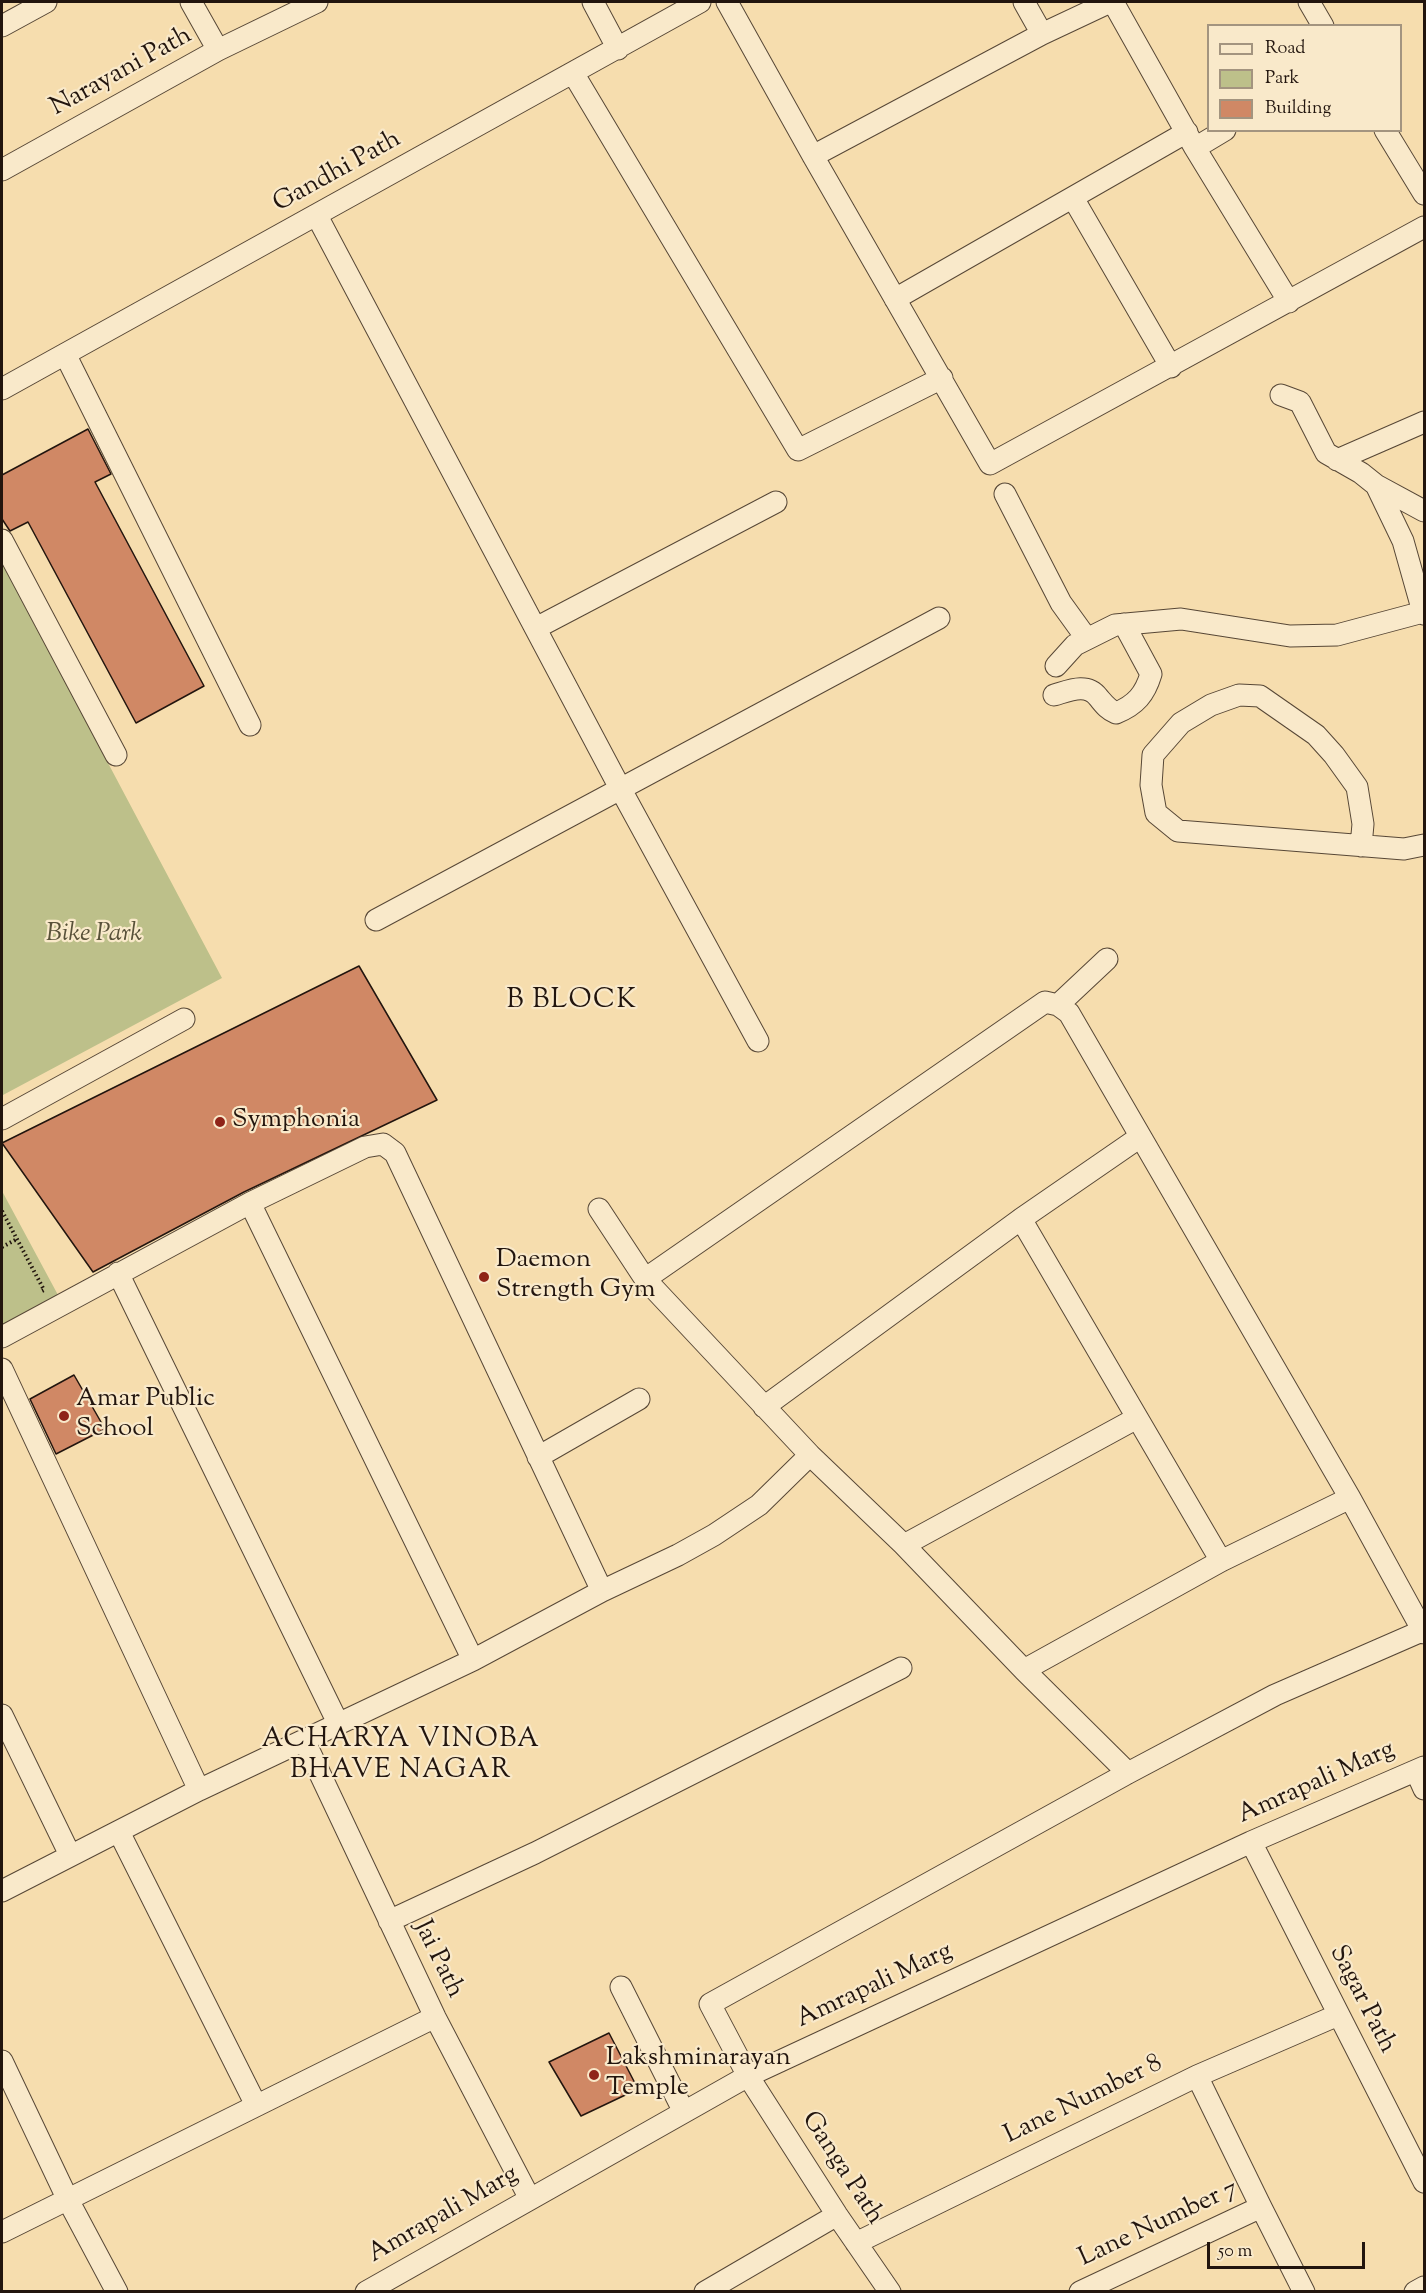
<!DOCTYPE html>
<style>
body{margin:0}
#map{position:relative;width:1426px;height:2293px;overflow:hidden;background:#f6ddae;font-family:"Sorts Mill Goudy",serif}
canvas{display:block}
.frame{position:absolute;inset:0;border:3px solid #22150e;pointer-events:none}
.legend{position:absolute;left:1207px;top:24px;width:195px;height:108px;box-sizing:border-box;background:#f9e9ca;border:2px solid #a3947f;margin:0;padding:8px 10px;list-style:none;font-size:18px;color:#22150e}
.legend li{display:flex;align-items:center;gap:12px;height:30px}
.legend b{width:30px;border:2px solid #a3947f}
.scale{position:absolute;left:1207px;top:2242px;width:158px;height:27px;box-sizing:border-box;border:3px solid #22150e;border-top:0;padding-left:8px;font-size:18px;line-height:21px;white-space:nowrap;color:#22150e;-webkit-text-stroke:4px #f9e9ca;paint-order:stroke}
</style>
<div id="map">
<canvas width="1426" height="2293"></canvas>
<div class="frame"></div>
<ul class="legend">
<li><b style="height:8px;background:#f9e9ca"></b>Road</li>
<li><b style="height:16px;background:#bdc08a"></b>Park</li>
<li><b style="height:16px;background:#d08865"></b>Building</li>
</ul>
<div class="scale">50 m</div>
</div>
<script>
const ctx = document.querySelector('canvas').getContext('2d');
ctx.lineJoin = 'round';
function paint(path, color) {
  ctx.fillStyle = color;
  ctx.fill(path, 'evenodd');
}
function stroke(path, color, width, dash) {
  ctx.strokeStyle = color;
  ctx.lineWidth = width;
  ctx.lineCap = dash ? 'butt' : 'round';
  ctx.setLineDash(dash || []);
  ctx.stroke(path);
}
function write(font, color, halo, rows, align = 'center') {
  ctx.font = font + ' "Sorts Mill Goudy",serif';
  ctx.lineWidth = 4.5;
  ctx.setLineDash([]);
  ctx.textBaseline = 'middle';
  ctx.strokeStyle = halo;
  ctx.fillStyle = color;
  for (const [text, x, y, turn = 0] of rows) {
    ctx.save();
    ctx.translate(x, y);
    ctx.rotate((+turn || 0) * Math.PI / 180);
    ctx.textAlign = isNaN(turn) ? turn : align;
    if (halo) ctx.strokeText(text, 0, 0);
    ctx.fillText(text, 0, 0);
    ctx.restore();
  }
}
const green = new Path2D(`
 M2,563l220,415 -219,117 -1,-3z
 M2,1191l56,104 -56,31z`);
const building = new Path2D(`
 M88,429l23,45 -16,8 109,204 -68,37 -108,-201 -18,9 -8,-12v-44z
 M359,966l78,134 -193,92 -151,80 -91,-129z
 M74,1375l31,54 -49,25 -26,-55z
 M609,2033l29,56 -57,27 -32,-54z`);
const path = new Path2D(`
 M2,1211l42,79 -2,1
 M2,1247l15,-8`);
const minor = new Path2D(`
 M191,2l27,48
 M593,2l25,47
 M727,2l86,154 177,308 434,-237
 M1024,2l18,32
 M1113,2l82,146 94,154
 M1309,2l14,24
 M2,26l44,-24
 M573,73l225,377 144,-72
 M1385,130l39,64
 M1195,148l30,-18
 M813,156l229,-122 68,-32
 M2,170l216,-120 99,-48
 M1073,198l98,169
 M317,216l303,572 138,253
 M895,299l292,-167
 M65,354l185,371
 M2,389l698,-387
 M1281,395l19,7 26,51 35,20 15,12 48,26
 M1337,460l87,-38
 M1376,485l27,56 20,71
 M1005,494l56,109 26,36
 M2,540l114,215
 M536,628l240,-126
 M1056,666l19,-21 40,-20 66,-6 109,17 47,-1 86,-23 1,2
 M1054,695c14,-4 33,-13 44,2 6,7 9,12 18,16 20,-8 29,-19 35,-39l-27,-50
 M1361,846l2,-22 -6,-37 -23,-32 -18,-20 -56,-39 -21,-1 -28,10 -30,18 -28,32 -2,30 5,28 22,18 226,18 20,-4
 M376,920l563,-302
 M1058,1005l49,-46
 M2,1119l182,-100
 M250,1203l223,457
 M599,1209l46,70
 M1021,1219l200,342
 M118,1273l220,450
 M2,1337l248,-134 115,-56 18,-3 12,9 207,438
 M2,1369l197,421
 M764,1407l257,-188 119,-82
 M538,1457l101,-58
 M904,1545l233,-127
 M1024,1670l197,-109 129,-63
 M2,1715l68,140
 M304,1740l131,277 95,182
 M1416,1771l8,18
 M1128,1773l-104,-103 -120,-125 -94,-90 -165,-176 400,-277 13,3 11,8 281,485 74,135
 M119,1832l137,273
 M1251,1842l173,340
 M2,1891l197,-101 274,-130 129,-69 76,-36 36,-20 45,-30 51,-50
 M389,1921l146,-68 366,-185
 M621,1987l63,125
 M2,2061l66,139 49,92
 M1197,2076l64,131 43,85
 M2,2232l433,-215
 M856,2243l341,-167 141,-61
 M366,2292l382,-216 503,-234 173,-75
 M705,2292l132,-77
 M890,2292l-53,-77 -89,-139 -38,-72 418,-231 147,-78 149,-65
 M1080,2292l181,-85
 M1415,2292l9,-5`);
const markers = [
 [220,1122,6,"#8f2418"],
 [484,1277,6,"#8f2418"],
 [64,1416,6,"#8f2418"],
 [594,2075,6,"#8f2418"]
];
const streetNames = [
 ["Narayani Path",122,73,-29],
 ["Gandhi Path",338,173,-29],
 ["Amrapali Marg",1317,1784,-24],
 ["Jai Path",437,1960,64],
 ["Amrapali Marg",875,1987,-25],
 ["Sagar Path",1361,2000,63],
 ["Lane Number 8",1084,2101,-26],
 ["Ganga Path",841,2169,57],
 ["Amrapali Marg",444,2216,-30],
 ["Lane Number 7",1159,2225,-25]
];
const parkNames = [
 ["Bike Park",94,936]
];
const poiNames = [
 ["Symphonia",232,1122],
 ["Daemon",496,1262],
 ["Strength Gym",496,1292],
 ["Amar Public",76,1401],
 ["School",76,1431],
 ["Lakshminarayan",606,2060],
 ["Temple",606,2090]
];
const neighbourhoodNames = [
 ["B BLOCK",572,1002],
 ["ACHARYA VINOBA",401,1741],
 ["BHAVE NAGAR",401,1772]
];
paint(green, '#bdc08a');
paint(building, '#d08865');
stroke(building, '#22150e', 1.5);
stroke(minor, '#574736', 23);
stroke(path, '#22150e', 4, [1.5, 3]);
stroke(minor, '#f9e9ca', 21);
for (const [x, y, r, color] of markers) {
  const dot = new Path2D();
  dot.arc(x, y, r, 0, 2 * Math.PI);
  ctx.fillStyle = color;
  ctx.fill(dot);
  stroke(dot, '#f9e9ca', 2);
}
write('26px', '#22150e', '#f9e9ca', streetNames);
write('italic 26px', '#585139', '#f9e9ca', parkNames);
write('26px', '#22150e', '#f9e9ca', poiNames, 'left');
ctx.letterSpacing = '1.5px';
write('27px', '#22150e', '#f9e9ca', neighbourhoodNames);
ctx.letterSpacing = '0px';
</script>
